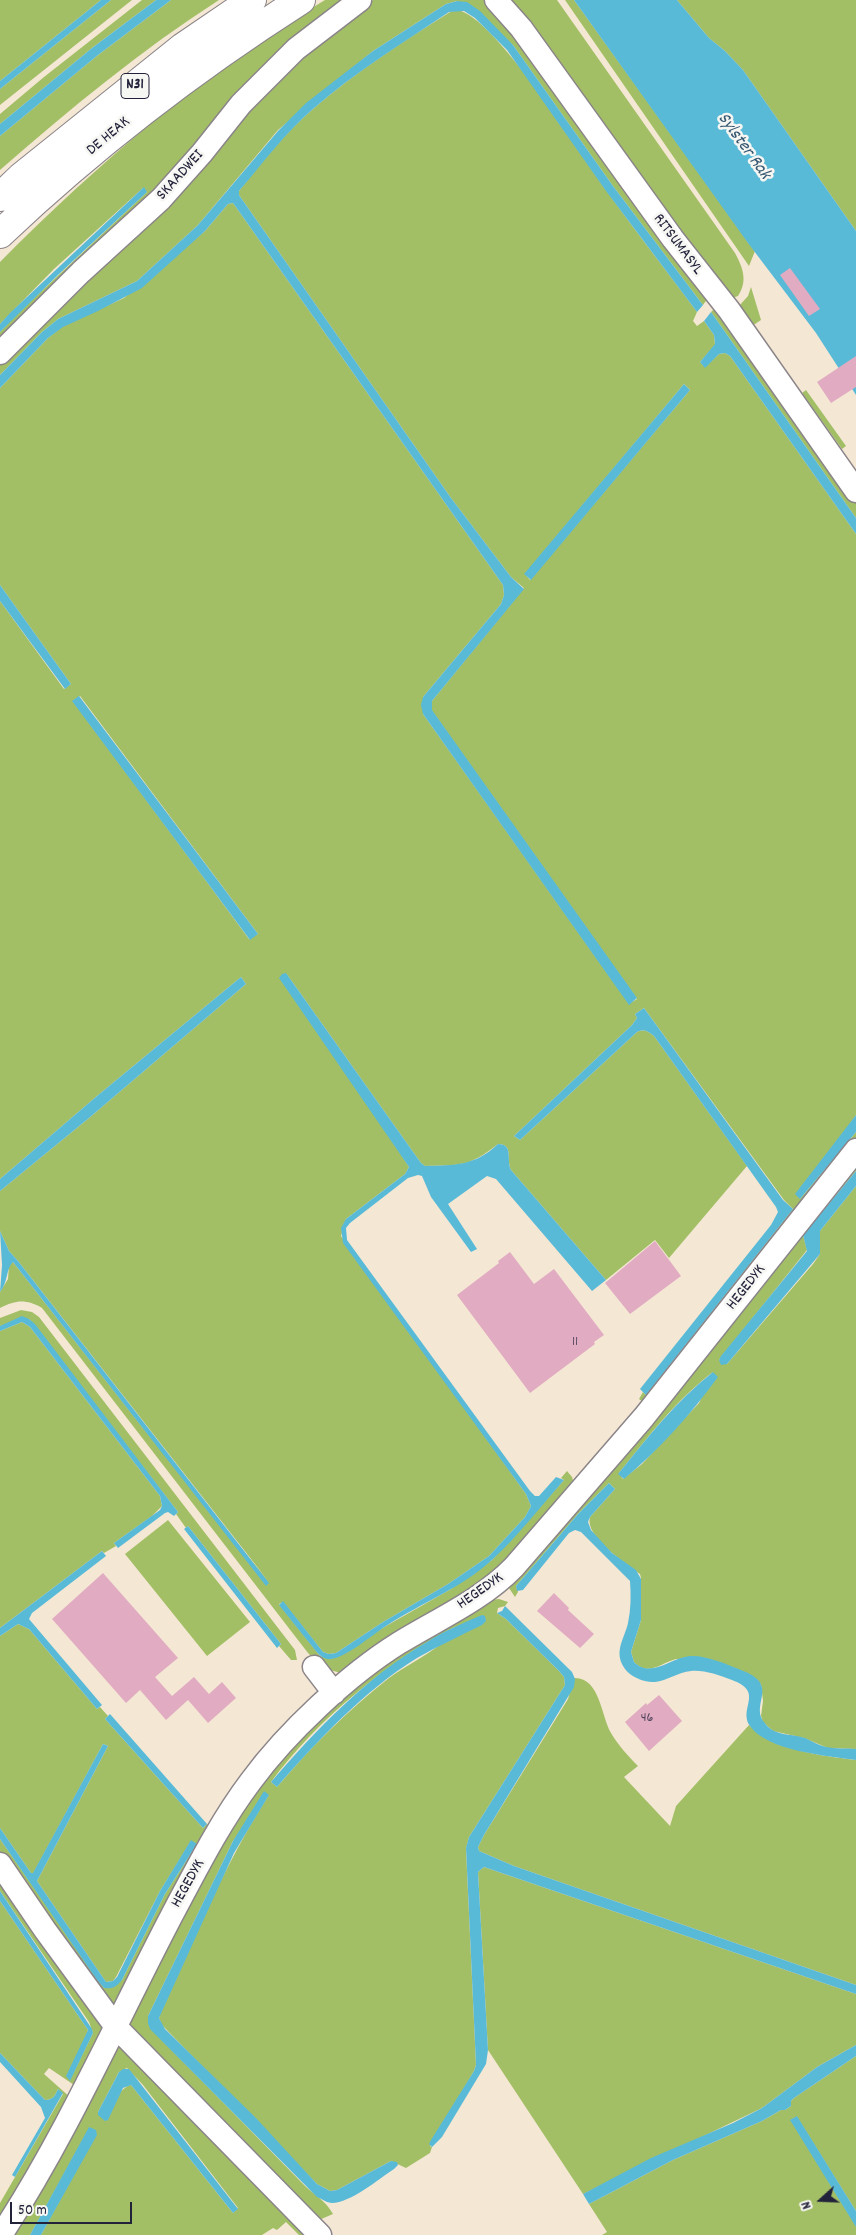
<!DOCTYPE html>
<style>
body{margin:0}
#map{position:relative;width:856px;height:2235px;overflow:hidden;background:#f4e7d4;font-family:Dekko,sans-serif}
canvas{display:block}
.north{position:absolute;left:796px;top:2175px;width:50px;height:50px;-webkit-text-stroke:4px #f6f6f2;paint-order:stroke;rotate:250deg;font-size:14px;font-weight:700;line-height:20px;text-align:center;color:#22223b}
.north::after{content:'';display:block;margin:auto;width:18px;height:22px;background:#22223b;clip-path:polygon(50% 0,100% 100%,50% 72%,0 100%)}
.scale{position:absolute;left:10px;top:2202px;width:122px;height:22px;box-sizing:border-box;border:2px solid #22223b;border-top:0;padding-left:6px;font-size:15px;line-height:18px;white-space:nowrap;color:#22223b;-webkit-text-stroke:4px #f6f6f2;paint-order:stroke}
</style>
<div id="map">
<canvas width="856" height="2235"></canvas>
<div class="north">N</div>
<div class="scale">50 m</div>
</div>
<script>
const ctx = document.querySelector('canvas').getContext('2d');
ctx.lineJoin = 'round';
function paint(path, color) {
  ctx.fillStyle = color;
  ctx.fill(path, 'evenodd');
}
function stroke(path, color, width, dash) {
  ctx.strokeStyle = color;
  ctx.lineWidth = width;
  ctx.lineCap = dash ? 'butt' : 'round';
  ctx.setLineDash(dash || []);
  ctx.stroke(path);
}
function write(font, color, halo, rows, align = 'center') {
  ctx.font = font + ' Dekko,sans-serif';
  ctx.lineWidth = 5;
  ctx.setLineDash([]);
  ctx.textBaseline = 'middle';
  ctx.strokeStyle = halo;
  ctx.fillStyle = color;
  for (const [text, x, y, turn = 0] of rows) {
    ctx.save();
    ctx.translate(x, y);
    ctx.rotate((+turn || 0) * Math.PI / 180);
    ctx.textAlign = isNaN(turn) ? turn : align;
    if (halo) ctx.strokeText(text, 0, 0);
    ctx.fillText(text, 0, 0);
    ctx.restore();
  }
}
const green = new Path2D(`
 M0,0h101l-101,81z
 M111,0h21l-132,105v-16z
 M142,0h14l-64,48 -92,76v-10l44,-37z
 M171,0h48c-78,50 -149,109 -219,170v-34l98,-81z
 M325,0h24l-349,342v-10l14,-15 133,-125 -4,-4 -89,81 -54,55v-62c98,-99 206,-191 325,-262z
 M373,0h112l16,14 207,284 -5,7 -90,-119 -100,-141 -56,-44 -11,3 -73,47 -95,79 -80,95 -61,56 -79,38 -16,13 -42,43v-12l254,-263 80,-72z
 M506,0h51l178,253c8,15 13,28 3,43l-8,3z
 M565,0h9l181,251 -6,15z
 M677,0h179v231l-113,-161 -18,-19 -16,-13z
 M457,10c37,5 124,145 149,180 29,41 61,81 91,122l-4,9 4,5 7,-5 10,14 1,10 -15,17 5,5 14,-13 6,-1 5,3 126,178v581l-56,84 56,-67v9l-210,263 -7,-5 4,-7 3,3 147,-186 -9,-9 -140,-192 -9,6 2,4 -5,7 -118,111 6,4 117,-108c7,-3 11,-1 17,4l93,130 -78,92 -14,-18 -49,40 -95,-110c-5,-10 3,-26 -13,-26 -29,23 -37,21 -73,22l-4,-3 -135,-190 123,194 -4,7 -59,45 -5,17 185,258 5,12 -6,11 -36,39 -41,28 -65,38 -47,31 -7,1 -6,-2 -40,-50 -4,2 41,52 9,3 8,-2 49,-31 65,-37 41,-29 72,-80 -3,-2 6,-7 5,6 3,10 -73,84 -161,102 -18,-5 -15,-15 -266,-345c-16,-9 -26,-8 -42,0v-16l8,-13 1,-14 4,-3 130,166 126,154 -251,-321 -9,-10 -9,-20v-40l89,-73 157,-134 -5,-7 -144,119 -97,83v-578l64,88 7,-5 -71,-99v-197l48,-50 15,-12 61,-28 81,-67 23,-27 5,-1 270,382 1,10 -3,9 -78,93v17l206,290 8,-5 -205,-288v-10l92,-113 -13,-11 -60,-79 -212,-303v-4c23,-29 46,-58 74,-82 42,-37 90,-67 137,-97zM684,384l6,6 -160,190 -5,-6zM80,696l178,238 -9,5 -176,-238z
 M751,287l10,33 -12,8 -10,-22 9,-10z
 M717,306l139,195v17l-145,-206z
 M806,390l40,56 -4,3 -40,-56z
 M856,1160v11l-53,64 4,15 -88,110 8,4 86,-100 7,-10v-23l36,-45v563l-28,-1 -24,-10 -31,-7 -10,-9 -2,-6 2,-15 -2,-17c-11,-4 -79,-26 -85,-25 -16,4 -27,18 -42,3l-3,-10 10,-32v-42l-1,-4c-14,-10 -56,-38 -50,-57l25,-28 -6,-6 -31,31 -62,72 2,6 -3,5 -6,-9zM713,1372l-14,31 -57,61 -19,15 -4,-6c29,-36 57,-73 94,-101z
 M21,1310l11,2 7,5 256,333 2,10h-6l-12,-14 2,-2 -93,-118 -2,2 -10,-14 2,-2 -149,-193 -29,7v-8z
 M22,1322l8,5 130,169 2,10 -10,10 -38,27 2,3 -12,7 -2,-2 -102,77v-297z
 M168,1520l82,102 -43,34 -82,-102z
 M499,1599l9,3 -3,4 -7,2 -1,5 9,6 53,52 5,6 1,8 -96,152 -3,12 10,216 -2,6 -44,75 2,1 -2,6 -24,15 -15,-7 -54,29 -7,1 -13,-7 -155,-159 -3,-7 2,-8c34,-73 64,-147 108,-215l-36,46 -85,175 3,13 154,157c12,11 20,14 28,28l-14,6 -190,-194 -1,-9 95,-180 65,-90 70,-66 132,-81zM455,1627c-6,7 -13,17 -21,22 -14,10 -30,18 -45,29 -41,32 -78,69 -112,109l-6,-5c45,-61 117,-121 184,-155z
 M18,1624l11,5 68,80 3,-2 8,9 -3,3 98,109 4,-4 6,5 -96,174 -5,1 -112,-151v-14l104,149 18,-8 43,-86 32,-50 -6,-3 -31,50 -44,86 -3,4 -7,1 -69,-101 71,-135 -5,-2 -70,130 -2,-1 -31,-45v-192z
 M574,1678c26,-1 27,38 37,55 7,12 17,23 27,33l-14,11 46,49 6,-20 73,-81c25,25 73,31 107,35v225l-342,-119 -35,-15 -1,-4 6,-12 84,-136z
 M484,1867l372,127v51l-39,22 -55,41 -179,86 -95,-144 -10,-178z
 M0,1876l101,148 1,9 -25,54 -28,-19 -5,6 27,24 -71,128v-23l63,-109 -5,-5c-3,7 -5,11 -13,11l-45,-47v-152l88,129 -18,50 23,-47 -4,-11 -89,-131z
 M118,2043l192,192h-11l-13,-13 -9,8 -4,-2 -11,7h-221l25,-46 24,-62 -60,108h-21zM127,2068l16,17 95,123 -5,5 -102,-128c-7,0 -26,24 -33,30v-3l21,-40z
 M856,2056v155l-59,-94 -6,3 65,106v9h-254l5,-3 -18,-28 84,-44 89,-39 19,-11h4l6,-4v-5l3,-3z`);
const water = new Path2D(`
 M101,0h10l-111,89v-8z
 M156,0h15l-73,55 -98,81v-12l92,-76z
 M574,0h103l32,38 16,13 18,19 113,161v164l-40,-62 -68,-90z
 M457,1l10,1 13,9 33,34 100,141 90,119 -6,7 -91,-121 -99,-141 -32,-32 -11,-7 -15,1c-46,31 -94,60 -136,97 -28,24 -50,54 -74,82v4l212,303 60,79 13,12 -92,112v9l205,288 -8,7 -206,-291 -2,-9 2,-8 78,-93 3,-9 -1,-10 -270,-382 -5,1 -23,27 -63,57 -44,23 -35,16 -15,11 -48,50v-13l42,-43 16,-13 79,-38 61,-56 80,-94 28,-28 67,-52 73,-47z
 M144,187l3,5 -88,82 -59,58v-8l10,-11z
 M711,312l145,206v16l-126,-178 -5,-3 -6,1 -14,14 -5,-6 15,-18 -1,-9 -10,-14z
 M684,384l6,6 -159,190 -7,-6z
 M0,585l71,99 -6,5 -65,-88z
 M79,696l179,238 -8,6 -178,-239z
 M286,973l135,190 4,3c30,-1 50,0 73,-22 16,0 8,16 13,26l95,110 -14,11 -96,-112 -9,-3 -39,28 29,45 -6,3 -40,-55 -9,-21 -4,-1 -10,3 -58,45 -4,5 1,12 183,251 5,5h4l17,-19 8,3c-23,26 -45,55 -71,79 -31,29 -72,44 -107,67 -14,9 -39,31 -55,33 -7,1 -12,-4 -16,-9l-36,-45 4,-4 40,51 6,2 7,-1 47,-31 65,-38 41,-28 36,-39 6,-11 -5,-12 -183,-251 -2,-15 5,-9 59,-45 4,-7 -130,-189 3,-4z
 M241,977l5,7 -157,134 -89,73v-12l97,-83z
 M644,1008l139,192 10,9 -147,186 -6,-6 131,-164 7,-13 -2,-5 -122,-171c-6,-5 -10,-7 -17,-4l-117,108 -6,-4 118,-111 5,-7 -2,-4z
 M856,1115v17l-56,67 -5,-5z
 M856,1171v15l-36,45v23l-93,110 -6,1 -2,-5 2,-4 86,-105 -4,-16z
 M0,1231l9,20 9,10 251,322 -3,3 -253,-324c-7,6 -5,21 -13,30l2,-27z
 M22,1316l7,3 6,5 143,188 -4,4 -6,-4 -3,1 -47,35 -4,-5 46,-33 2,-4 -2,-10 -130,-169 -8,-5 -22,9v-5z
 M713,1372l5,5c-27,37 -59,73 -94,102l-6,-5c30,-37 58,-73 95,-102z
 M609,1483l6,6 -25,28 -2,5 3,8 21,23 24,17 5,9v41l-10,32 3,10c17,17 36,-4 56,-6 16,-1 36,8 51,14 40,15 9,33 23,52 10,15 26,11 41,16 7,3 13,7 21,9 9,2 20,1 30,2v11c-28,-4 -89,-9 -106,-34 -12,-18 15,-34 -18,-46 -14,-5 -27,-10 -41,-9 -13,1 -24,10 -36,11 -10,1 -24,-5 -30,-13 -12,-17 -1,-29 3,-46 3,-14 3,-28 2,-42l-49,-49 -6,-2 -6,3 -46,57 -6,1 -1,-5 62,-72z
 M188,1526l93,118 -4,4 -93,-119z
 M102,1551l4,5 -74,57 -3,6 73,86 -5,4 -68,-80 -11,-5 -18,12v-8z
 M505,1606l67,66 3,7 -1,8 -90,148 -6,12 1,4 35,15 342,119v9l-372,-127 -6,5 10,178 -2,14 -44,73 -10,10 -3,-3 2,-4 43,-69 2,-6 -10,-217 3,-11 96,-152 -1,-8 -5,-6 -53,-52 -9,-6 5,-2z
 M482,1615l3,1 1,5 -4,4c-22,11 -44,21 -65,33 -52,32 -100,83 -140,129l-6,-5c45,-52 95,-105 156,-140 17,-11 36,-19 55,-27z
 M110,1714l97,110 -4,4 -98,-109z
 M103,1744l5,2 -71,135 69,101 7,-1 4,-4 43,-86 31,-51 6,4 -32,50 -43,86c-6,7 -9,9 -18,8l-7,-8 -97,-141v-11l31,45h2z
 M264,1791l5,4 -35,58 -75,165 6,11 90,88 62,67 13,7 7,-1 54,-29 6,1 1,3 -4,4c-15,10 -44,34 -62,34 -5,0 -10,-4 -15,-6l-167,-168 -2,-6v-7l85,-175z
 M0,1891l92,138 1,4 -23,48 -4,-5 22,-46 -88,-129z
 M856,2045v11l-62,42 -3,3v5l-6,4h-4l-19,11 -89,39 -84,44 -6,-10 68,-36 82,-35 29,-15 55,-41z
 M0,2053l45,47c8,0 10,-4 13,-11l5,4 -48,84 -3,-2 33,-57 -4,-11 -41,-45z
 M123,2069h6l109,140 -5,4 -102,-128 -8,3 -15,32 -3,1 -7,-6v-3l21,-40z
 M797,2116l59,95v16l-66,-107z
 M89,2127l7,3 1,5 -56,100h-11z`);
const building = new Path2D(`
 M790,268l30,41 -11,7 -29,-41z
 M856,356v31l-25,16 -14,-21z
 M655,1241l26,35 -51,38 -25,-31z
 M510,1252l24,32 20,-15 50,66 -10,7 1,2 -65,49 -73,-98 42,-32 -1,-2z
 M103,1573l75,85 -23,19 17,19 22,-19 15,17 13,-12 14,16 -28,25 -20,-23 -22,20 -26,-30 -14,13 -74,-84z
 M554,1593l15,15 -1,2 26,24 -14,14 -43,-37z
 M659,1695l23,26 -33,30 -24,-29 21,-19 1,2z`);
const minor = new Path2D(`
 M496,0l25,28 152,211 56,71 127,181
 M0,353l81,-81 80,-73 41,-46 39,-49 55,-55 64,-49
 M314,1667l20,26
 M0,1864l45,66 71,97 204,208
 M1,2235c66,-101 115,-213 171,-320 24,-45 48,-93 79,-134 36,-49 97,-106 148,-138 39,-24 83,-43 115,-76l130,-150 212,-267`);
const highway = new Path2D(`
 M0,197l21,-20 162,-130 69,-47
 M0,234c93,-88 193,-165 301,-234`);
const numberNames = [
 ["11",575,1343],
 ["46",647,1719]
];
const shields = [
 [135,86,28]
];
const shieldNames = [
 ["N31",135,86]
];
const streetNames = [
 ["DE HEAK",109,137,-40],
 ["SKAADWEI",181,176,-48],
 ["RITSUMASYL",677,245,53],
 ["HEGEDYK",747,1288,-52],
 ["HEGEDYK",481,1592,-35],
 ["HEGEDYK",189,1884,-61]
];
const waterNames = [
 ["Sylster Rak",743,147,54]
];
paint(green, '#a3bf66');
paint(water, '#59bad8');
paint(building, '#e1acc2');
stroke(minor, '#8b8488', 25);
stroke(highway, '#8b8488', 30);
stroke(minor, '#fff', 22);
stroke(highway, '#fff', 28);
write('14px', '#52445d', null, numberNames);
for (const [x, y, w] of shields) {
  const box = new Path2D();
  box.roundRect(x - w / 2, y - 12.5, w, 25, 4);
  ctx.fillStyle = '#f6f6f2';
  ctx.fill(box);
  stroke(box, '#22223b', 1);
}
write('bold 15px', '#22223b', null, shieldNames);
write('16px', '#22223b', '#f6f6f2', streetNames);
write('italic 18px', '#355772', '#f6f6f2', waterNames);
</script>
